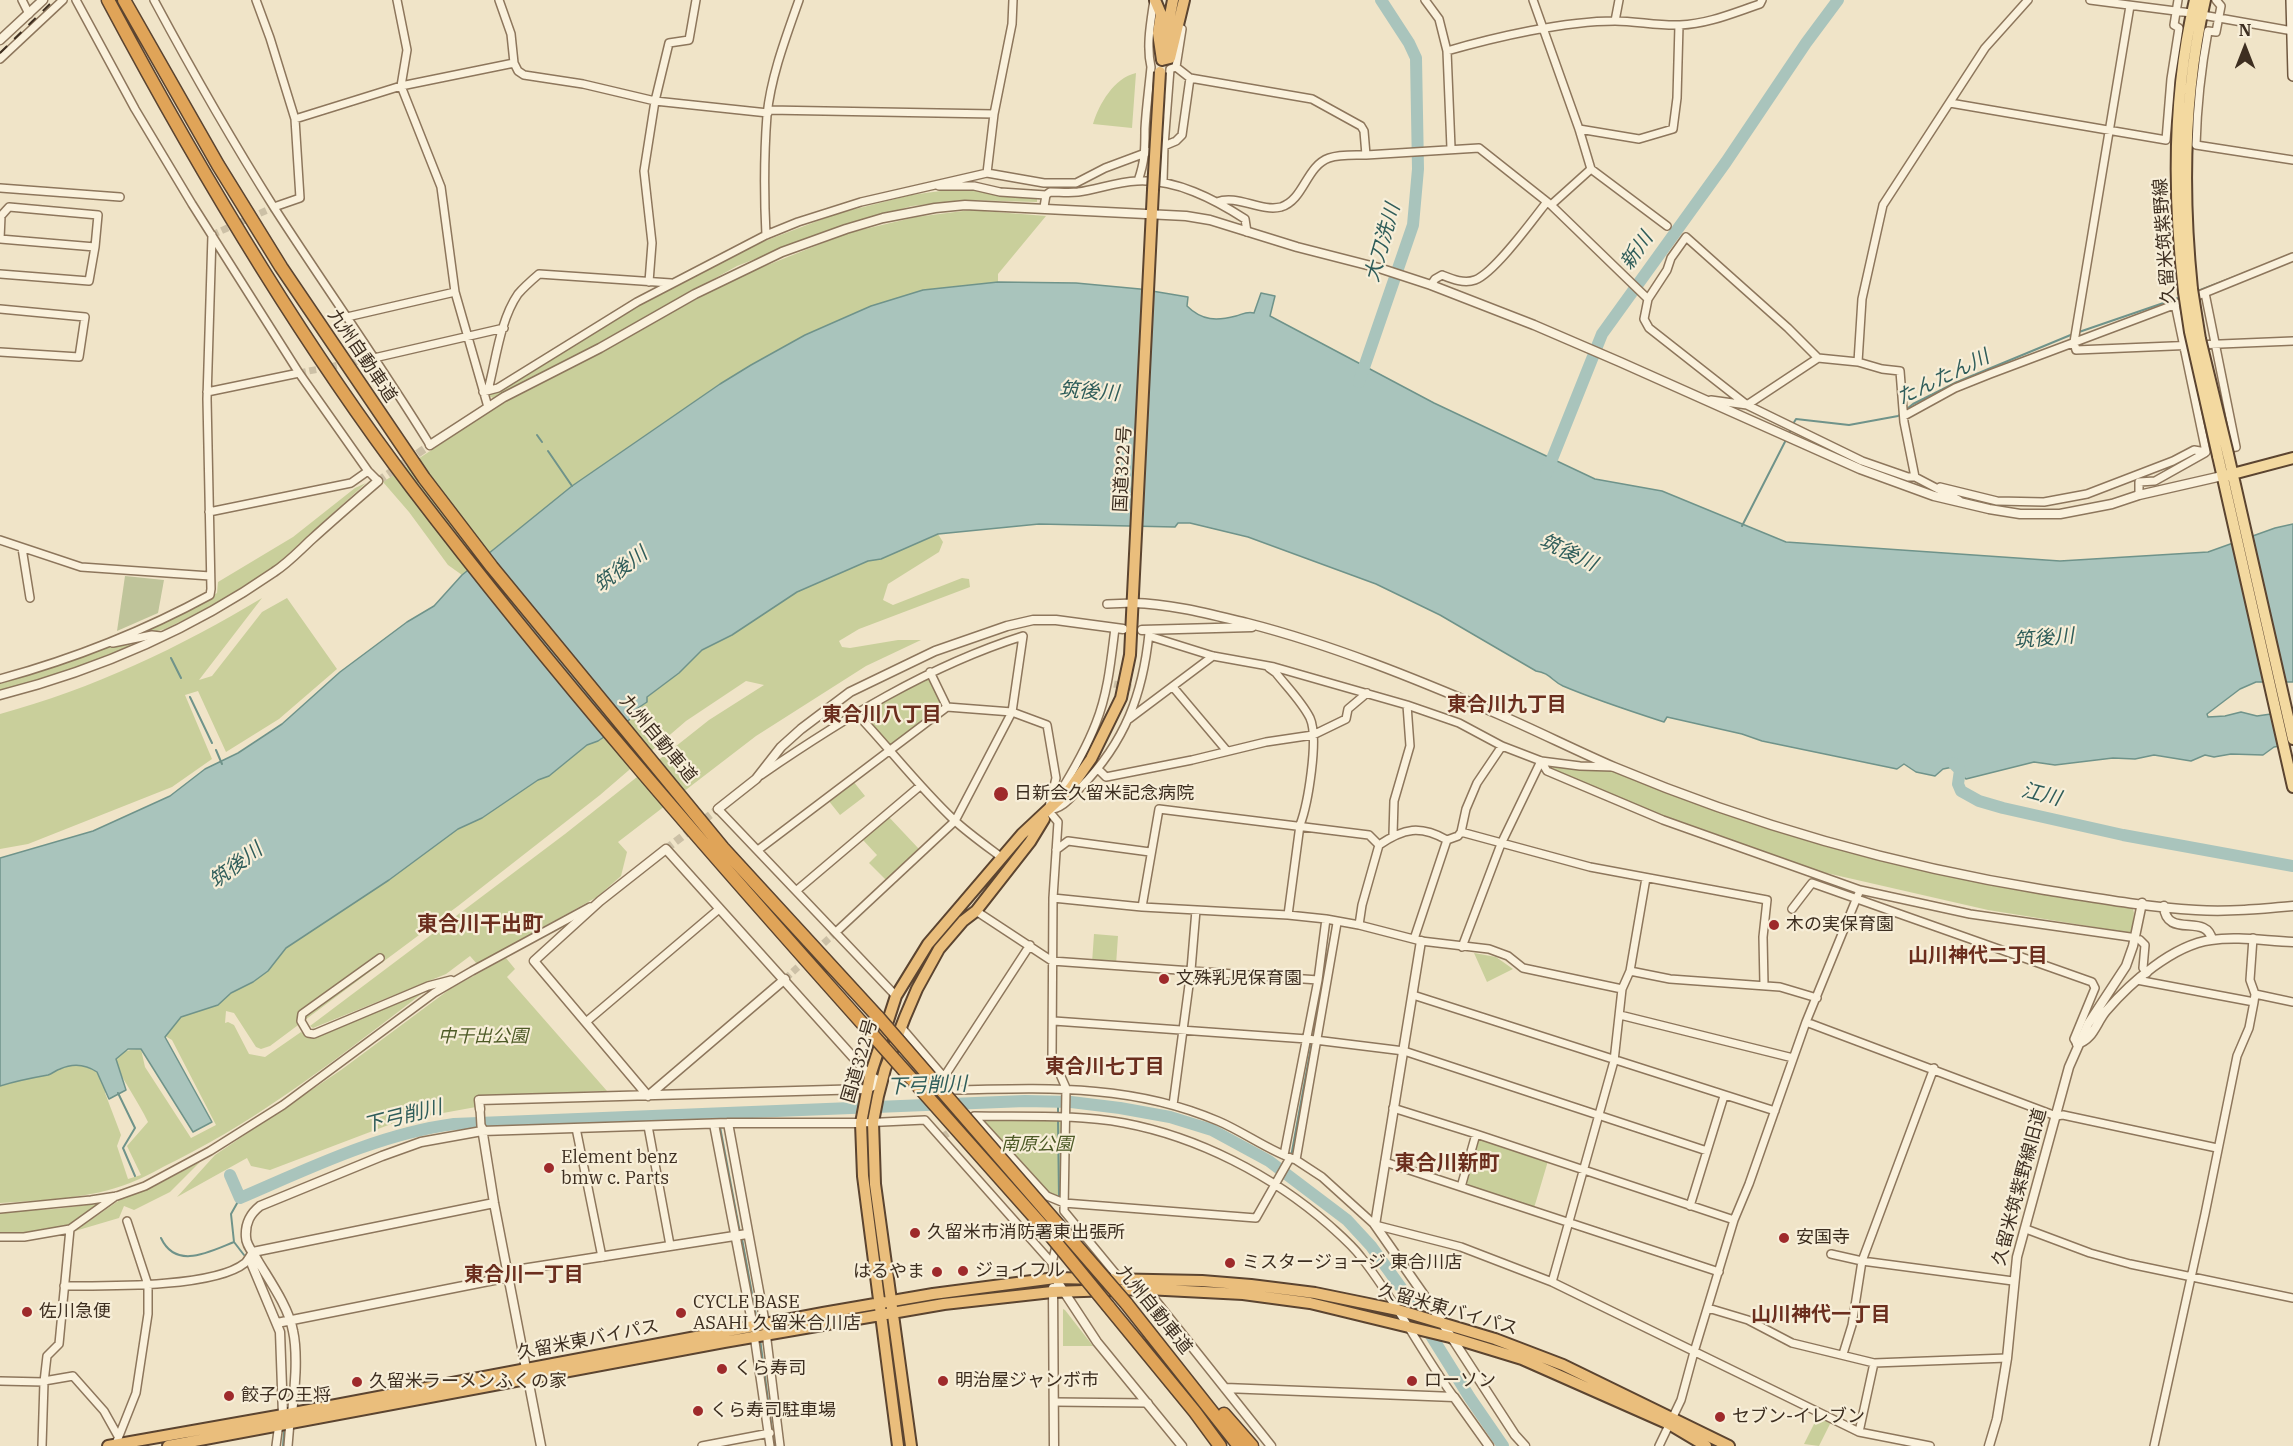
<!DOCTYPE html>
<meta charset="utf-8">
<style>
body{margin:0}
#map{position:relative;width:2293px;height:1446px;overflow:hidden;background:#f0e4c8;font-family:"IBM Plex Serif",serif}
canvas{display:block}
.north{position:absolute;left:2215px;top:18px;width:60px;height:60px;-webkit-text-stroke:4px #f7eed8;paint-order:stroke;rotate:0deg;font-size:16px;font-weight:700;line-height:24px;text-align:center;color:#3d2e20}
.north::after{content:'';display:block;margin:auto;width:21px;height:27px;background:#3d2e20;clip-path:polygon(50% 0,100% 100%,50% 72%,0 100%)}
</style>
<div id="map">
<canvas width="2293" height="1446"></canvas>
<div class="north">N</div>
</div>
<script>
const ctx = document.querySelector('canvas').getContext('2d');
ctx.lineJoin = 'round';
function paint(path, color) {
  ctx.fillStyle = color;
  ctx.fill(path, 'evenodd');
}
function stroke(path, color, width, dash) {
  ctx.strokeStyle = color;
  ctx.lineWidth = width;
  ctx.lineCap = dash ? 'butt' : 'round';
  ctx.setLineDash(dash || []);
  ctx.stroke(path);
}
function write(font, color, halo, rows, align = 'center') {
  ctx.font = font + ' "IBM Plex Serif","Noto Sans JP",serif';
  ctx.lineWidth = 4.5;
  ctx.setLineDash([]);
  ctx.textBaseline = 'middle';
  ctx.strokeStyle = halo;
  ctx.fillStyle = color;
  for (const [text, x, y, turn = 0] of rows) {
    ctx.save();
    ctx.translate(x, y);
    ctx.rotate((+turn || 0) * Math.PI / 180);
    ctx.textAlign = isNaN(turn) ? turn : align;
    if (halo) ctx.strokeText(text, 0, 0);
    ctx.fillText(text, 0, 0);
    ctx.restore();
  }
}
const green = new Path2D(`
 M1136,73l-4,55 -39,-4c6,-20 21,-46 43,-51z
 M963,188l46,9 28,1v4l-71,-2 -54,6 -69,19 -106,41 -149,83 -95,49 -6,-3 13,-5 127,-80 106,-57 103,-39 75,-19z
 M971,210l75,6 -48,58v8l-75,8 -52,16 -120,59 -31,19 -148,102 -110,89 -14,-10 -39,-53 -26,-30 123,-81 234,-125 108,-43 68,-16z
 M366,483l-92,84 -64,40 -45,22 -44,11 45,-18 51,-29 1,-11 75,-45 62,-49z
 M938,534l5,8 -4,10 -51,32 -5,16 10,5 69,-27 7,1 1,8 -111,42 -20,12 3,6 8,1 48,-8h23l-55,26 -110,70 -138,106 9,10 -6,24 -24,21 -120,67 -7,-8 -24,18 -133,54 -3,-2 255,-192 144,-114 55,-35 -18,-4 -60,40 -86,74 -142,111 -188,140 -9,3 -5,-2 -22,-34 -8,-2 -1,12 3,-1 6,3 15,29 16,3 36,-25 12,7 111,-47c-80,61 -159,124 -249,169 -15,7 -29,16 -45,22 -40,16 -87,17 -130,20v-117l36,-11h14l8,-6 15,-4h9l15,7 10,18 -2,3 16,42 -4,11 11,33 13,-4 -14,-29 21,-24c-10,-21 -23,-38 -33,-59 1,-13 16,-13 26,-14l4,18 46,71 25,-13 -44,-85 -7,-4 16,-19 37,-12 13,-12 22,-11 15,-11 18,-23 103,-68 69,-51 24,-11 56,-38 11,-4 38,-31 11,-4 31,-21 6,-10 12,-8v-5l32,-24 23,-23 30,-15 65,-43 71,-31 13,-2z
 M262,598l-63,82 13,-4 50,-64 25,-14 50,71 -58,50 -53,33 -28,-61 -13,4 27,64 -40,28 -144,57 -28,5v-135c92,-25 181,-67 262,-116z
 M136,644l-81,31 -55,16v-7l105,-36z
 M930,672l17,35 -57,42 -33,-35z
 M1547,764l47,6 19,-1 87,35 86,30 94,26 127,28 73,12 52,5 2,8 -2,20 -144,-23 -179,-41 -140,-49 -119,-51z
 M853,781l12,15 -25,19 -12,-15z
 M887,815l32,34 -33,31 -17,-17 8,-8 -15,-16z
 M1094,934l24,2 -2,29 -24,-2z
 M1474,953l22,4 17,12 -26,13z
 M506,958l9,11 -8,8 100,114 -132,5 1,11 -77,14 -129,49 -19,-4 -4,-8 -70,39 38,-42 126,-85 109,-81z
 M974,1116l91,2 -1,85 -17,-7z
 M1477,1138h4l67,23 -14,47 -67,-22 -1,-3z
 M200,1162l-30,30 -36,18 -10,-4 -5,12 -44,13 46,-32 34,-13z
 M103,1203l-35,22 -41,10h-27v-23l55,-3z
 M1063,1309l2,1 28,36h-30z
 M1819,1414l13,6 -13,26 -15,-2z`);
const cemetery = new Path2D(`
 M125,576l39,4 -6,33 -41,18z`);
const water = new Path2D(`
 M998,282l78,1 64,6 48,8 -1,9c15,15 30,15 49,10 7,-2 11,-5 18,-3l7,-20 14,3 -5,20 164,87 161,76 67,12 124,51 274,19 148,-9 67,-24 18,-4v158h-37l-16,7 -33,25 1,3 17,-1 16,-4 16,4 14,-2 22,-6v36l-19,3 -11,8 -32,-1 -17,3 -9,-2 -14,6 -37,-6 -19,4 -22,-1 -58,7 -21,-3 -68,17 -13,-12 -10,2 -8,7 -19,-4 -12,-8 -7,5 -135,-28 -20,-7 -75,-17 -3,5c-34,-11 -68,-22 -101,-36 -11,-5 -13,-13 -27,-15l-96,-56 -64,-31 -128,-47 -58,-14h-12l-3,4 -136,-3 -101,10 -57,25 -13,2 -71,31 -65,43 -30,15 -23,23 -32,24v5l-12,8 -6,10 -31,21 -11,4 -38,31 -11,4 -56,38 -24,11 -69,51 -103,68 -18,23 -15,11 -22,11 -13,12 -37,12 -16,20 47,85 -19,10 -52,-83h-13l-12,10 10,31 -17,9 -12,-27c-12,-8 -24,-9 -37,-3 -4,1 -8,5 -12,6 -17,3 -32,6 -48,11v-228l93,-27 77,-35 35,-27 33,-16 44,-29 58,-52 67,-50 27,-16 28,-31 110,-89 148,-102 31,-19 54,-30 66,-29 52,-16z`);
const stream = new Path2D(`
 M2195,292l65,-25
 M2079,332l102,-35
 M1793,424l3,-5 53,6 49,-9 15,-12 44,-22 116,-48
 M537,435l5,7
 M548,451l24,35
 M1742,526l49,-96
 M171,658l10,20
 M190,697l22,46
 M216,750l6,14
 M118,1093l17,35 -12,20 12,28
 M1058,1102v12
 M718,1114l1,7
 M1058,1120l1,78
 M720,1127l20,106
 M1291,1157l42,-231
 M1287,1176l2,-11
 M240,1198l-9,16 3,28 10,13
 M161,1238c15,32 48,14 73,4
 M742,1239l15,82
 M760,1339l14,107
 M283,1446l1,-14`);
const river = new Path2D(`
 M1359,382l54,-157 5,-56 -2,-111 -7,-15 -28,-43
 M1546,474l56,-140 124,-172 80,-119 32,-43
 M1953,763l7,7 -2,14 3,7 18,10 24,7 120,27 170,31
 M230,1175l10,23c70,-30 139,-64 214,-74l571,-23 46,1 49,6 50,9 42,13 57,31 78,59 24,26 31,43 68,109 33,48`);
const minorTunnel = new Path2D(`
 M212,235l62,-28
 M299,373l75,-15
 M1114,684l19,4
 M785,979l51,-47
 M942,1137l28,-18`);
const tertiaryTunnel = new Path2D(`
 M378,481l52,-36
 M666,849l52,-40`);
const minor = new Path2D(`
 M22,0l7,14
 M76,0l59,109 57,95 107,169 69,98 10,10
 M154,0c38,71 78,141 121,209 51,79 106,156 155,236
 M256,0l14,38 25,81 5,79 -26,9
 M499,0l12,34 3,29 4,8 6,4 59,9 72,17 113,12
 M1425,0l14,19 8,32 4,97
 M1533,0l46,129 12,40 76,57
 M2090,0l101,13 102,18
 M2216,0l5,6 -5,26 -8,-1c-7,38 -11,76 -12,114l97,15
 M2130,6l-56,336 2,8 217,-9
 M1615,21l4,-21
 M1447,51c48,-14 118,-30 168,-30 21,0 43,5 65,4 28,-1 53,-12 80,-21l2,-4
 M0,59l63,-59
 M1176,67l14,11 122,21 49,27 3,5 2,24 113,-7 72,57 97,94
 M1950,103l216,37 5,-61 8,-51 -5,-3 4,-25
 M768,110l226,4
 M295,119l106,-33 6,-36 -10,-50
 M1579,129l60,10 34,-10 4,-31 2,-73
 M987,173l7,-59 18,-90 1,-24
 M1138,181c7,-20 7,-31 7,-52 1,-20 4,-41 6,-62 -5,-21 0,-46 3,-67
 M1163,182l1,-36 12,-5 6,-6 8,-57
 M939,186h35l26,6 46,3
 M0,188l120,9
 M1217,202c20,-8 43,10 64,5 23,-7 25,-41 48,-49 11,-4 25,-3 37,-3
 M1551,205l40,-36
 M1044,207l2,-12 4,-3c9,0 19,1 28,0 20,-3 39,-10 59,-11 39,-2 77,18 108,38l2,13
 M766,235c-2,-40 -2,-80 1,-120 4,-39 19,-78 32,-115
 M0,239l1,-23 8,-9 89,8 -3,32 -6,34 -89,-7
 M0,239l95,8
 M649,282l3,-39 -8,-72 11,-70 14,-58 20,-3 7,-40
 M1431,285l4,-6 7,-4c10,4 22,9 33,5 19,-7 57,-59 71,-77
 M2205,293l31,154 -11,2
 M2192,298l101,-41
 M0,309l85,8 -6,40 -79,-5
 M347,317l108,-25
 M374,358l130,-30
 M1818,358l-71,47 -98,-77 -5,-9 4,-20 19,-29 4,-12 15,-21 102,91 30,30 40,4 24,7 18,2 4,51 11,55 44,23
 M1858,362l4,-63 21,-94 102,-157 43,-48
 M488,390c8,-30 12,-70 30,-96 6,-7 14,-14 21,-20l132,9
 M207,392l92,-19
 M483,392l15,-4 139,-86 129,-67 32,-13 63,-20 126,-29 57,10h32l29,-15 59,-22 6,-77 6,-2 6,-38
 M1711,400l36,5 115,56 46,16h7
 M488,407l-33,-115 -14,-105 -40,-101 113,-23
 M1904,416l51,-28 35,-14 189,-71
 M1940,487l57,14 47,1 43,-8 86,-33 21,-11 12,2 -31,-148
 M2139,495v-13l16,-1 50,-28
 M209,512l142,-29 17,-12
 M0,540l81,27 129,9
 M22,548l8,50
 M1107,604l26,-1
 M1149,636l64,20 61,11 133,38 3,41 -16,55 -1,34
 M113,643l39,-8 9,1
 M1269,668l7,5c11,14 26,29 34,45 9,20 -2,86 -10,107l-12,90
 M930,672l17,35
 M0,679c73,-20 144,-48 210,-84l1,-6 -4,-190 5,-164
 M1173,687l54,64
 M1407,705l52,18 43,23 39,15 39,5 33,1
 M857,714c33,35 62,73 97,106 14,13 31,25 47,37
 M1129,719l84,-63
 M1541,761l6,10 116,49 197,70 -54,132 -57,162 -15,36
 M1098,769l8,8 86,-17 74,-18 47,-7 33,-16 2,-10 19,-16
 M761,775c82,-56 167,-109 262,-139l-11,76 -57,109 -119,111
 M1057,797c15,-24 29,-48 39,-74 12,-30 15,-63 19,-95
 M718,809l178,187
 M1048,810l10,12 -5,76 -1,158 14,32 -2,123 56,68
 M1048,810c15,-1 23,-13 33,-23 44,-45 62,-93 68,-154
 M1461,832l129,35 177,33 -4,37 1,48
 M758,850l189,-143 65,5 35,13 9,53 -7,29
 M1056,850l12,-9 82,11
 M1860,890l110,24 160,23
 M796,891l124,-105
 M1053,898l89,9 146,8 38,4 33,6 62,16 68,8 19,7 15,12 99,21
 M1142,907l17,-98 210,26 10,10
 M1792,909l20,-26 280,99 3,6 -21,51 3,5
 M976,911l76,50 266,19
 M1359,925l3,-20 17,-60c25,-17 41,-20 68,-5l11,-4 3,-4 5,-23 11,-26 25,-37
 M1414,939l33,-99
 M2140,940l5,5 -2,23 4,5
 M1462,947l39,-103 40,-83
 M380,958l-78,56 -1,7 7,12 6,1 114,-48 23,-6
 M1630,971l40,8 110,8 37,11
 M2137,980l117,22
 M2255,994l38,8
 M1413,995l362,116
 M1620,1015l173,43
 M1054,1021l253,18 97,12 303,100
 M586,1022l133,-113
 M1806,1022l250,94 7,-1 154,33
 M901,1027l54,63c92,-2 177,-6 263,31 26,11 51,30 78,39l41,-237
 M944,1077l86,-132
 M1173,1105l18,-135 5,-60
 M1393,1108l83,26 258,86 -40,132 -13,48 -22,46
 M480,1109l1,17
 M861,1123l64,-3 127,143 3,15
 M648,1126l22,119
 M576,1128l26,129
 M1284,1155l34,-175 8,-61
 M1290,1158l-34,60 -192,-15 -17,-7 -73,-80c49,1 101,-2 150,7 74,14 148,52 205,102 11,10 23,20 32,32 35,44 60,95 93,140
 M1296,1160l26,17 53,48 86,22 91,35 307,150 71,14
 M1385,1162l334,110
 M1461,1187l15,-53
 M1690,1206l34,-110
 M0,1209l91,-9 26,-4 28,-10 65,-35 73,-46 151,-112 38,-22 118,-64
 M2026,1229l64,24 40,11 163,34
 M0,1237h24l46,-8 46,-33
 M1831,1254l31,7 151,20
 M1052,1263l5,-21
 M1552,1282l62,-221 8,-72 8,-18 16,-93
 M64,1286c41,0 150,2 181,-23 3,-3 5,-8 8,-11
 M1708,1308l40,12 44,23 82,20 133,-5
 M766,1332l14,114
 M754,1335l16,111
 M1843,1354l9,-29 10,-64 72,-193
 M0,1381l44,1
 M44,1381l29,-5 31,35 14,25
 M1054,1402l94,1
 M1859,1432l15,-69
 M42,1446l2,-64 3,-26 12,-12 11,-115
 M115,1446l21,-53 12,-79v-29l-21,-64
 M276,1446l3,-23
 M288,1446l2,-24
 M702,1446l68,-13
 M2154,1446l51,-232 32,-158 12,-28 5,-26 1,-8 -5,-14 3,-42`);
const tertiary = new Path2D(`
 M0,40l43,-40
 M430,445l74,-48 96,-49 95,-54 87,-42 64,-23 37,-11 52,-10 30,-3 221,11 24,4 87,27 82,21 52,17 103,40 86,37 240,107 74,27 55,13 31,5h40l52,-10 27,-9 83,-19
 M1133,603c39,1 76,11 114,20 86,22 169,56 251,91 39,17 77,36 116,53 138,58 283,99 431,123 50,8 101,17 151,20 32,2 65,-1 97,-4
 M1142,630l110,-3
 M0,695c97,-25 192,-66 274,-123 14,-9 26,-22 38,-33 22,-20 44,-39 66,-58
 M718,809l38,-30 25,-32 20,-18 49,-37 85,-41 72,-25 26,-6h23l67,9
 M2164,906c2,34 43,6 48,34
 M1421,941l-46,284 51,73 89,137 10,11
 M785,979l-137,117 -114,-135 66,-60 66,-52 204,227 12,6
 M2077,1044c16,-4 19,-21 29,-33 24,-28 67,-66 105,-71 27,-4 54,1 82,2
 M480,1109l-1,-9 387,-11 16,-7
 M728,1123l37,201
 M714,1124l39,203
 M482,1128l12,75 47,243
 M253,1252l241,-49
 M253,1252l-1,13 28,67 3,83
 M1055,1278l42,64 85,104
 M1053,1288l1,158
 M1146,1289l125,157
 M277,1323l232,-46 13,-8 225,-35
 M1225,1388l229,9 35,49
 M292,1413c3,-22 6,-60 1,-82 -4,-23 -23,-50 -35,-70 -4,-8 -12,-15 -12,-24 -1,-14 4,-23 14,-31l122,-50 39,-14 61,-11 246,-8h133
 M1989,1446l8,-27 10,-61 10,-101 52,-190 19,-43 38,-58 7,-20 9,-43`);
const secondary = new Path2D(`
 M2291,0l2,76`);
const primary = new Path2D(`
 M2192,289c-10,-97 -9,-193 13,-289
 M2184,292c-11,-97 -12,-196 11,-292
 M2228,454l65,285
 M2218,456l75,331
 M2225,476l68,-18`);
const trunk = new Path2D(`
 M1155,0l6,14 -3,19 4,27 8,-2 14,-58
 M1163,51l10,-51
 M108,1446l175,-31 540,-102 110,-19 122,-16 147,3 49,4 64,8 83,17 97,29 68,26 166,81
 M168,1446l556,-104 220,-38 108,-12 94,-3 97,5 67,9 140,34 72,22 147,65 37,22
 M898,1446l-35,-270 -2,-53 9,-47 26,-80 32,-52 94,-110 48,-45 21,-30 30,-61 9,-43 23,-465
 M911,1446l-36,-262 -2,-62 5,-26 7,-27 20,-52 12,-28 22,-40 24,-28 13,-10 54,-69 14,-23`);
const motorway = new Path2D(`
 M108,0c90,169 189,336 304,488 144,189 300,367 458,544
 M124,0l94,165 63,102 143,211 68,89 231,281 155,169
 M1126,1303l113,143
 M1108,1306l87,106 25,34
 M1224,1414l28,32`);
const rail = new Path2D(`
 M0,53l54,-53`);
const primaryBridge = new Path2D(`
 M2192,289l8,50 28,115
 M2184,292l6,40 28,124`);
const trunkBridge = new Path2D(`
 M1153,190l7,-118`);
const motorwayBridge = new Path2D(`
 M878,1017l248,286
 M870,1032l175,197 63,77`);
const markers = [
 [1001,794,8,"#9e2a2b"],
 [1774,925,6,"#9e2a2b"],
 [1164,979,6,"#9e2a2b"],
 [549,1168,6,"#9e2a2b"],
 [915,1233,6,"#9e2a2b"],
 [1784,1238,6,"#9e2a2b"],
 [1230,1263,6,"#9e2a2b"],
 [963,1271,6,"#9e2a2b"],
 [937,1272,6,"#9e2a2b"],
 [27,1312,6,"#9e2a2b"],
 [681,1313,6,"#9e2a2b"],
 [722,1369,6,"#9e2a2b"],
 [943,1381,6,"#9e2a2b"],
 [1412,1381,6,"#9e2a2b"],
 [357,1382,6,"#9e2a2b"],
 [229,1396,6,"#9e2a2b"],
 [698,1411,6,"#9e2a2b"],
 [1720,1417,6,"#9e2a2b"]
];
const streetNames = [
 ["久留米筑紫野線",2165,241,-94],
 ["九州自動車道",362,356,56],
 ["国道322号",1123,469,-87],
 ["九州自動車道",658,739,50],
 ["国道322号",860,1061,-74],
 ["久留米筑紫野線旧道",2020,1187,-75],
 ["九州自動車道",1154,1310,51],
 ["久留米東バイパス",1448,1310,16],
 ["久留米東バイパス",588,1340,-11]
];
const poiNames = [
 ["日新会久留米記念病院",1014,794],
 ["木の実保育園",1786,925],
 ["文殊乳児保育園",1176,979],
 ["Element benz",561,1158],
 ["bmw c. Parts",561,1179],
 ["久留米市消防署東出張所",927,1233],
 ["安国寺",1796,1238],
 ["ミスタージョージ 東合川店",1242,1263],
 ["ジョイフル",975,1271],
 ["はるやま",925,1272,"right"],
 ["CYCLE BASE",693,1303],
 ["ASAHI 久留米合川店",693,1324],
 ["佐川急便",39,1312],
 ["くら寿司",734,1369],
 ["明治屋ジャンボ市",955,1381],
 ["ローソン",1424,1381],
 ["久留米ラーメンふくの家",369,1382],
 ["餃子の王将",241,1396],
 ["くら寿司駐車場",710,1411],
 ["セブン-イレブン",1732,1417]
];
const parkNames = [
 ["中干出公園",483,1037],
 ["南原公園",1037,1145]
];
const waterNames = [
 ["大刀洗川",1383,243,-74],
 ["新川",1637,251,-55],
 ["たんたん川",1943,378,-26],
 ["筑後川",1089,392,4],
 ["筑後川",1568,553,25],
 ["筑後川",621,570,-37],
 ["筑後川",2044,639,-5],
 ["江川",2041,795,14],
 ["筑後川",236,866,-37],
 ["下弓削川",927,1086,-2],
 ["下弓削川",403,1117,-14]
];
const neighbourhoodNames = [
 ["東合川九丁目",1507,705],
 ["東合川八丁目",882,715],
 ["山川神代二丁目",1978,956],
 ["東合川七丁目",1105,1067],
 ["東合川一丁目",524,1275],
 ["山川神代一丁目",1821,1315]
];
const quarterNames = [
 ["東合川干出町",480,925],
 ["東合川新町",1447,1164]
];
paint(green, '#c9cf9b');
paint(cemetery, '#bfc49a');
paint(water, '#a9c4bc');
stroke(water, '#6f938a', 1.5);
stroke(stream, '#6f938a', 2);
stroke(river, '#a9c4bc', 12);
stroke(minorTunnel, '#ccc0a6', 7, [7, 3.5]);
stroke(tertiaryTunnel, '#ccc0a6', 8, [8, 4]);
stroke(minor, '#8d765c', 10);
stroke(tertiary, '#8d765c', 11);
stroke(secondary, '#6f573f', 12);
stroke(primary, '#5b4430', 14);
stroke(trunk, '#5b4430', 14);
stroke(motorway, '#5b4430', 15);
stroke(minor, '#faf1dc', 7);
stroke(tertiary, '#faf1dc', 8);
stroke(secondary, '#faf1dc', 9);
stroke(primary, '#f3d9a0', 10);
stroke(trunk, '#eabe7c', 10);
stroke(motorway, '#e0a458', 12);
stroke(rail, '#3d2e20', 2, [10, 10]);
stroke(primaryBridge, '#5b4430', 14, []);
stroke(trunkBridge, '#5b4430', 14, []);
stroke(motorwayBridge, '#5b4430', 15, []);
stroke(primaryBridge, '#f3d9a0', 10);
stroke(trunkBridge, '#eabe7c', 10);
stroke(motorwayBridge, '#e0a458', 12);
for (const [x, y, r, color] of markers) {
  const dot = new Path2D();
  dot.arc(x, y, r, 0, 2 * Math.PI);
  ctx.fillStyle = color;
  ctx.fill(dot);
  stroke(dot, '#f7eed8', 2);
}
write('18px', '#3d2e20', '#f7eed8', streetNames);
write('18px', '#3d2e20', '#f7eed8', poiNames, 'left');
write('italic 18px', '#4d5a26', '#f7eed8', parkNames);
write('italic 20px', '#2f5d5a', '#f7eed8', waterNames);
write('bold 20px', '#6b2e1e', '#f7eed8', neighbourhoodNames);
write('bold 21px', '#6b2e1e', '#f7eed8', quarterNames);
</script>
